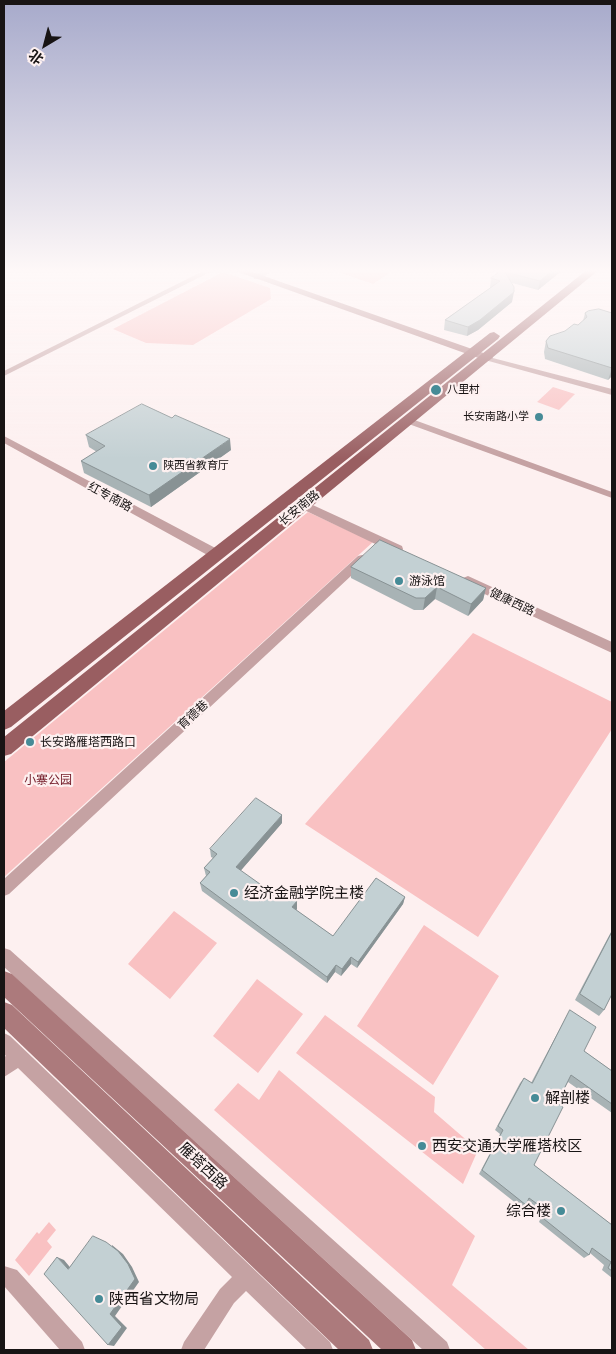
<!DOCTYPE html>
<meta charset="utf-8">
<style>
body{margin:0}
#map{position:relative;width:616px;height:1354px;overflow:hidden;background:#fdf0f0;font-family:"Golos Text","Noto Sans SC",sans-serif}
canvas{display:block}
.frame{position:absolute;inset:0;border:5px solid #181414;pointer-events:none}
.north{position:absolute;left:20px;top:20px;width:50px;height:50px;-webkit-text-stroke:4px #fdf0f0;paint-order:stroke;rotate:217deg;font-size:14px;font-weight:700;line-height:20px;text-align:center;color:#181414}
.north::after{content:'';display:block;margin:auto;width:18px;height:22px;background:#181414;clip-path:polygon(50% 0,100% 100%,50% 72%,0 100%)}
</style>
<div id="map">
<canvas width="616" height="1354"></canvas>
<div class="frame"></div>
<div class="north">北</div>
</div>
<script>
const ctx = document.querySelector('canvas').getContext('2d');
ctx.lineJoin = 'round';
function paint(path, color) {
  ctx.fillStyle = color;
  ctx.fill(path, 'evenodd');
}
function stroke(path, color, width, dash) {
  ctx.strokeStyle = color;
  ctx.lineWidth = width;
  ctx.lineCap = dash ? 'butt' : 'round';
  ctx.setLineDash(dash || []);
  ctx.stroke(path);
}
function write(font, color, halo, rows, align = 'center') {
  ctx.font = font + ' "Golos Text","Noto Sans SC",sans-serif';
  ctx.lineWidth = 4.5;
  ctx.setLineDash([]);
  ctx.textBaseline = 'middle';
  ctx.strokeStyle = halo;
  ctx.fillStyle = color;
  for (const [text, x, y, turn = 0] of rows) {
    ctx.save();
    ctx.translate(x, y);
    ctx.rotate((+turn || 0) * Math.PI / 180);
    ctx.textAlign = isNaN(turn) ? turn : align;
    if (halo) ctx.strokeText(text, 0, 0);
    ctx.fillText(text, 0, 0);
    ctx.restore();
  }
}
const green = new Path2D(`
 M342,269h53l-22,15 -35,-12z
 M223,272l47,16 1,11 -78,46 -47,-2 -33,-14z
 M553,387l22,7 -16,16 -22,-8z
 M308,512l65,30 -369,335v-115z
 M473,633l139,69v27l-134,208 -173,-113z
 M174,911l43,32 -47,56 -42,-35z
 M424,925l75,51 -66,109 -76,-59z
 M257,979l46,35 -45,59 -45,-37z
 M325,1015l110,82 -1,15 44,38 -15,34 -167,-131z
 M279,1070l196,166 -23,49 77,65h-43l-272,-240 24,-27 21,17z
 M49,1222l7,8 -9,11 5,6 -23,29 -14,-16 22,-28 2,2z`);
const minor = new Path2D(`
 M207,269h9l-212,107v-5z
 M266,269h9l-15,10h-6v-4z
 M485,356l127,33v6l-127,-35z
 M409,418l203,74v6l-206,-75v-4z
 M362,555l4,1 1,3 -1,3 -357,332 -5,2v-17l354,-323z
 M4,948l6,2 437,392 3,8h-27l-419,-383z
 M4,1033l6,3 320,306 3,8h-26l-61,-59 -12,12 -30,47h-23l3,-8 36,-53 12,-12 -214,-209 -14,9v-20l2,-1 -2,-2z
 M4,1266l13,4 65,72 3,8h-25l-56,-64z`);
const tertiary = new Path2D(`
 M4,436l217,115 2,3 -7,4 -5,-1 -207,-114z
 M304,501l98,45 1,3 -1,3h-10l-92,-44 -2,-3 2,-3z
 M468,576l144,66v11l-149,-69 -2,-3 2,-3z`);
const secondary = new Path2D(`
 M230,269h14l248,87 1,2 -5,3 -4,-1z
 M4,971l8,3 400,366 4,10h-34l-378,-353z
 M4,1002l8,3 357,335 4,10h-34l-335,-322z`);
const primary = new Path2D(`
 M588,269h12l-589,485 -7,2v-19z
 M494,332l6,4 -2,3 -487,388 -7,3v-19l486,-378z`);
const wall = new Path2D(`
 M486,269h78l-26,21 -26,-7v19l-34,28 -11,6 -23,-6 1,-10 45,-32 1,-10 7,-5z
 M585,313h27v65l-1,-1 -3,3 -63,-21 -1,-7 2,-11 32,-16 5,-4z
 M86,435l145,15 -80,57 -67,-34 -3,-12 16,-9 -8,-5z
 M351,567l135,21 -3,12 -15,16 -33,-17 -12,11h-9l-63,-32z
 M282,823l-42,48 34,23 23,7v8l-1,1 37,26 72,-39 -2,7 -46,64 -6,-4 -10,12 -6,-4 -8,11 -125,-92 -2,-8 6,-7 -2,-8 9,-10 -2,-1 -1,-8z
 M612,930v64l-8,16 -5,6 -24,-16z
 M570,1010l14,41 28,20v42l-44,-31 -11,21 -23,62 78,60v53l-10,-8 2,-5 -14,-12 -1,2 -5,3 -45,-36 3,-7 -15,-12 -1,2 -4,3 -43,-34 21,-40 -5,-4 25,-47 4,-5 7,5 35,-66z`);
const shadedWall = new Path2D(`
 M554,269h10l-26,21 2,-9z
 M514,292l-2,10 -34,28 -11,6 1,-9z
 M612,368v4l-1,5 -3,3z
 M230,439l1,11 -80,57 -2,-12z
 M437,587l-2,12 -12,11 2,-12z
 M486,588l-3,12 -15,16 3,-12z
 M282,815v8l-45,52 -1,-8z
 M405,897l-2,7 -46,64 1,-6z
 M297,901v8l-4,6 -1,-8z
 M351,957v7l-10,12 1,-7z
 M336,965l-1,7 -8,11v-6z
 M112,1245l11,9 9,13 7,15 -24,34 12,12 -13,18 -6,-1z
 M57,1257l7,3 10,12 -6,-3z`);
const building = new Path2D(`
 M504,269h50l-14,12 -35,-9 9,15v5l-34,28 -12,7 -23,-7 55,-39 -9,-3z
 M599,309l13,4v55l-64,-20 -2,-7 4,-5 15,-5 9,-7 4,1 9,-8 -2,-4 3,-2z
 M142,404l30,14 3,-3 55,24 -81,56 -68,-34 24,-15 -19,-11z
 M380,540l106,48 -15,16 -34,-17 -12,11h-9l-65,-31z
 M256,798l26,17 -46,52 38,27 5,-5 18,12 -5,6 41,29 43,-58 29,19 -47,65 -7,-5 -9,12 -6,-4 -9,12 -127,-94 10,-11 -6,-4 13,-14 -7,-5z
 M612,932v62l-8,16 -24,-16z
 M570,1010l26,17 -12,24 28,20v33l-41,-29 -14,28 6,4 -29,58 78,60v46l-4,-3 3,-6 -19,-14 -3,7 -45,-36 3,-8 -18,-13 -3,7 -44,-35 21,-40 -5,-4 26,-48 8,5z
 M93,1236l13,6 12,9 10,13 7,15 -25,35 12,13 -14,18 -64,-71 13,-17 11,12z`);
const markers = [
 [436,390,6,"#468b97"],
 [539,417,5,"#468b97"],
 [153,466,5,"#468b97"],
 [399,581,5,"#468b97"],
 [30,742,5,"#468b97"],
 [234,893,5,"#468b97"],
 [535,1098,5,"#468b97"],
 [422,1146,5,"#468b97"],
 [561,1211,5,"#468b97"],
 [99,1299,5,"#468b97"]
];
const farPoinames = [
 ["八里村",447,390],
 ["长安南路小学",529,417,"right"],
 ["陕西省教育厅",163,466]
];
const streetNames = [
 ["红专南路",110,497,28],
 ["长安南路",299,508,-39],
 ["健康西路",512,602,25],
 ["育德巷",193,715,-43]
];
const poiNames = [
 ["游泳馆",409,581],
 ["长安路雁塔西路口",40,742]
];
const parkNames = [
 ["小寨公园",48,780]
];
const nearPoinames = [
 ["经济金融学院主楼",244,893],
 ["解剖楼",545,1098],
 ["西安交通大学雁塔校区",432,1146],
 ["综合楼",551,1211,"right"],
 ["陕西省文物局",109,1299]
];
const nearStreetnames = [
 ["雁塔西路",203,1166,43]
];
paint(green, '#f9c1c2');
paint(minor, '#c5a2a3');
paint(tertiary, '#c5a2a3');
paint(secondary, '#ac7a7c');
paint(primary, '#995e61');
paint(wall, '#a8b3b5');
paint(shadedWall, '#889294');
paint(building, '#c3d0d3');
stroke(building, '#889294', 1);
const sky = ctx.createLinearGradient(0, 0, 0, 459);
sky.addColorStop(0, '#a7aacb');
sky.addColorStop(0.59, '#fef8f8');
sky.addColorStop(1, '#fef8f800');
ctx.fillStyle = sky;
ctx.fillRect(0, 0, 616, 459);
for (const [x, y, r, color] of markers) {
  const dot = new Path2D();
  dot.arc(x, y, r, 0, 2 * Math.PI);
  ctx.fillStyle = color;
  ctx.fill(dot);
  stroke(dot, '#fdf0f0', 2);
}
write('11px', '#181414', '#fdf0f0', farPoinames, 'left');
write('12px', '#181414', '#fdf0f0', streetNames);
write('12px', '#181414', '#fdf0f0', poiNames, 'left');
write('12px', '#77202d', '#fdf0f0', parkNames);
write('15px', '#181414', '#fdf0f0', nearPoinames, 'left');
write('15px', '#181414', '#fdf0f0', nearStreetnames);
</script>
